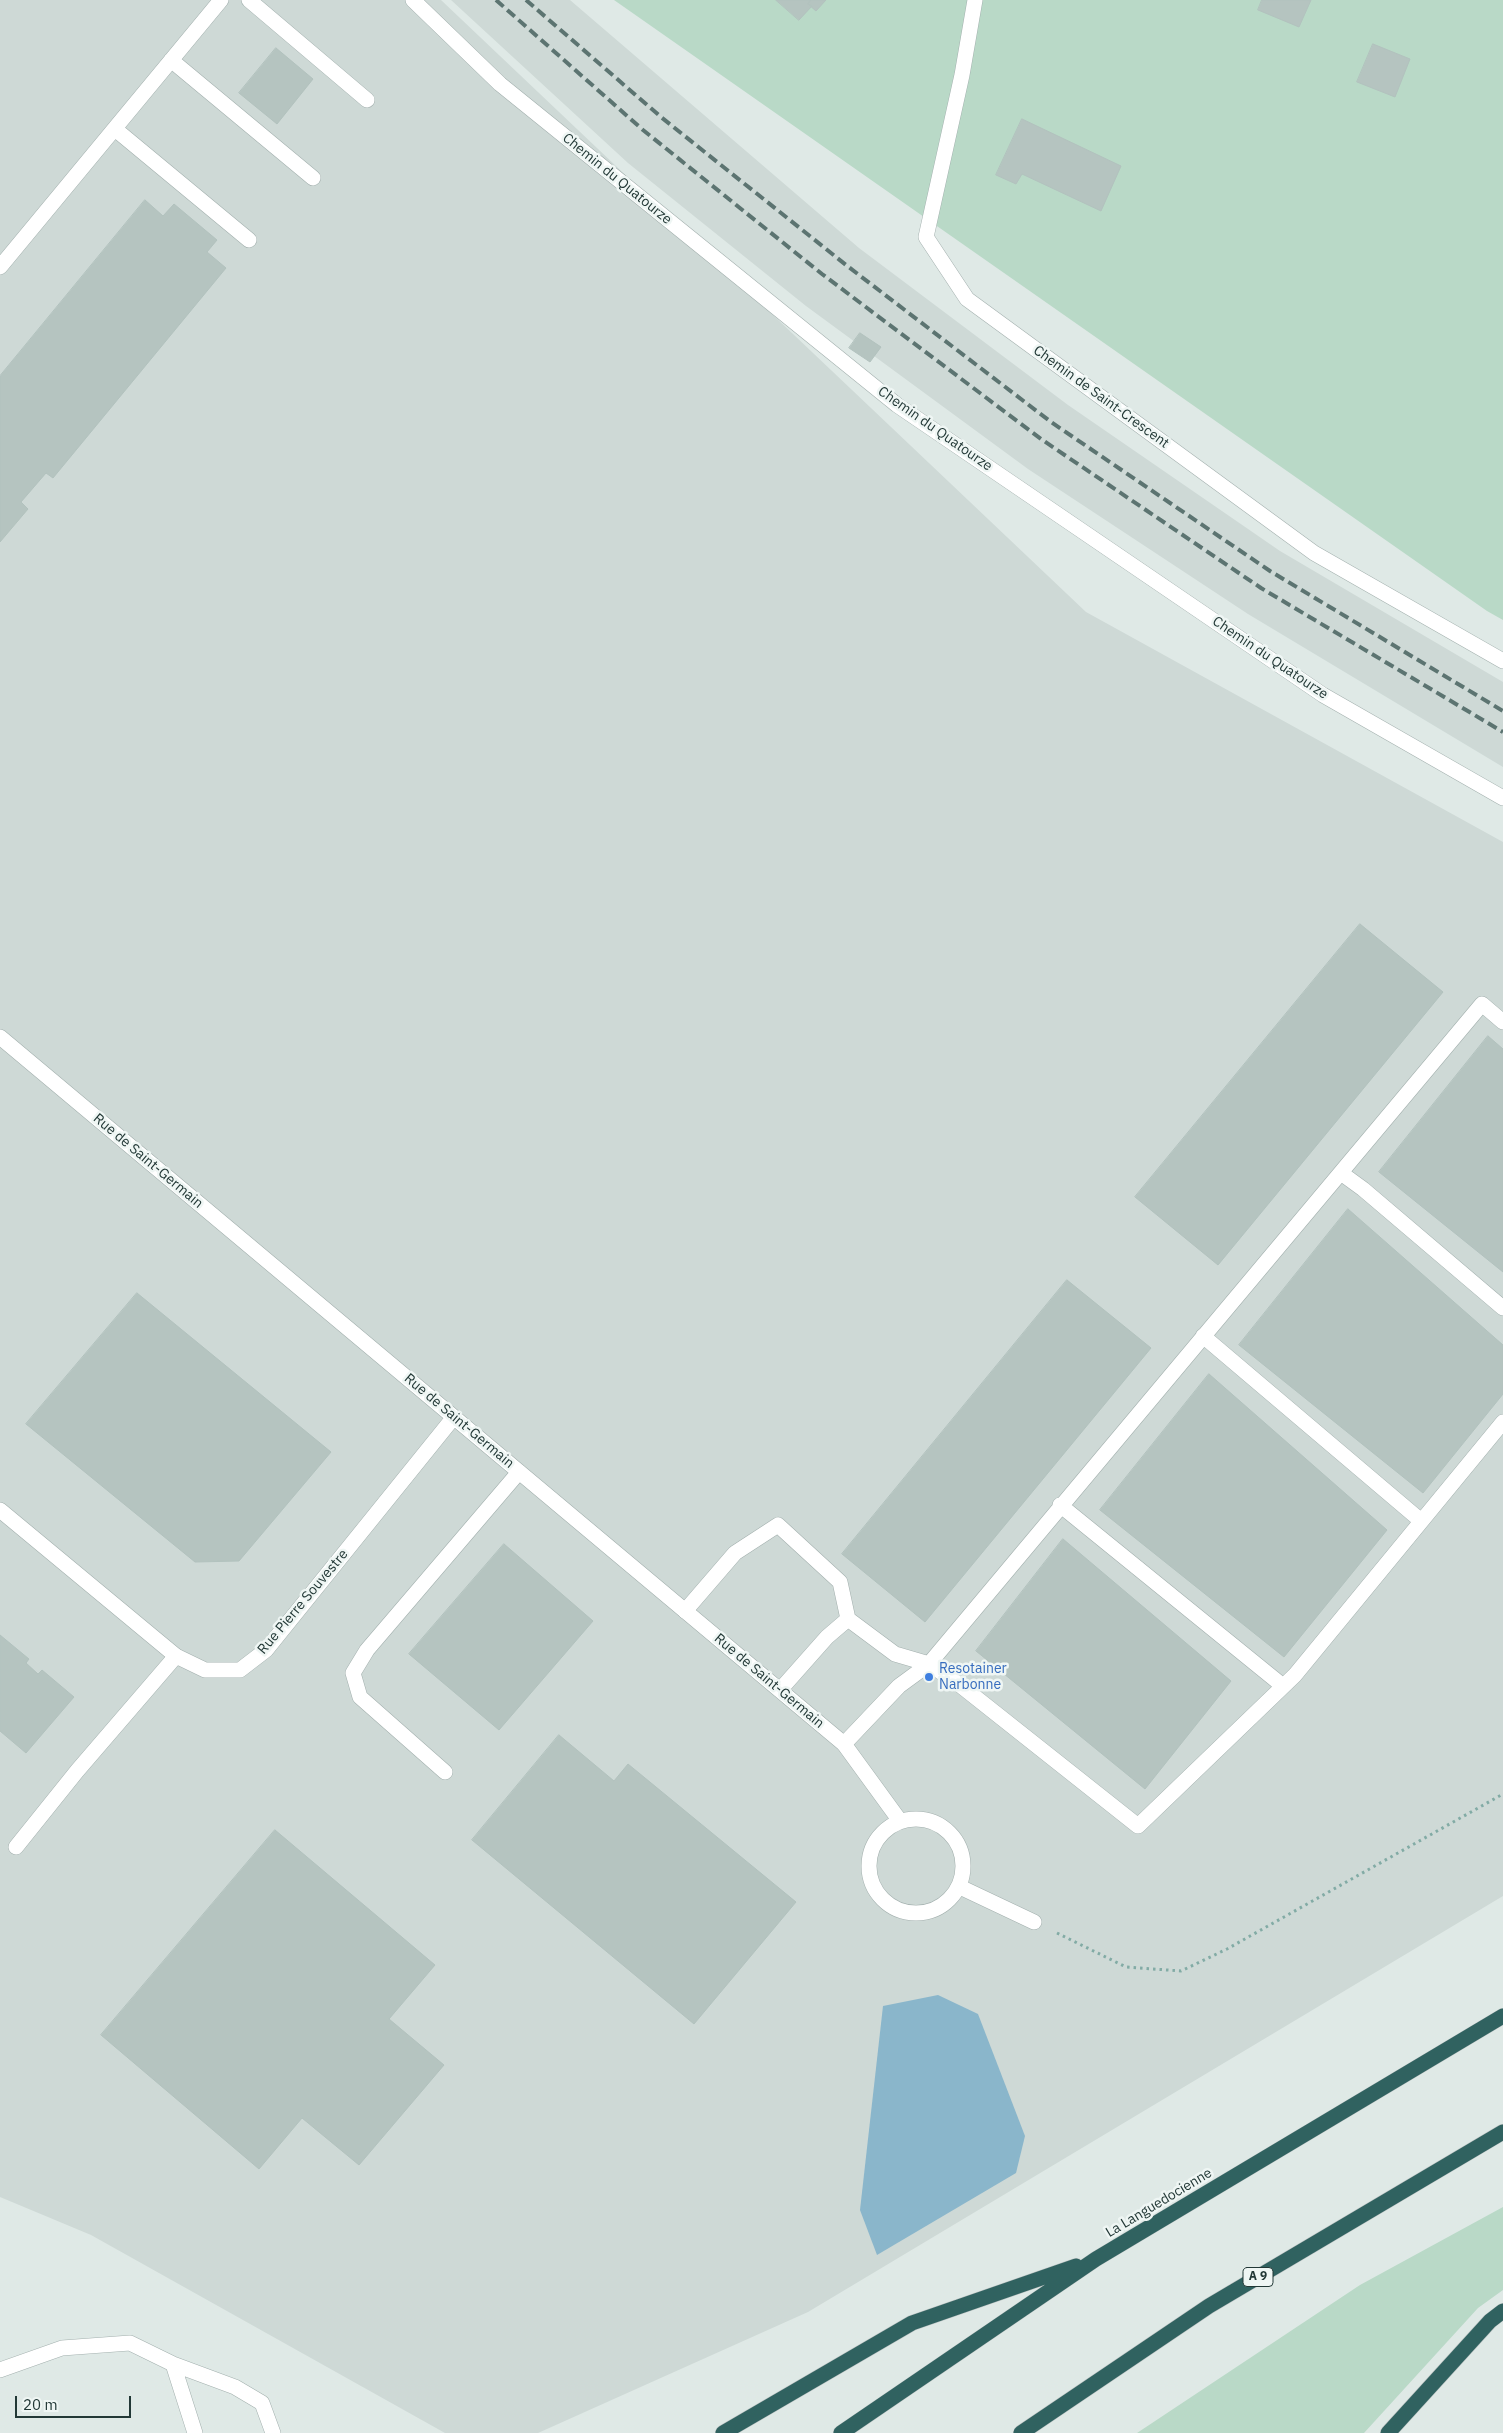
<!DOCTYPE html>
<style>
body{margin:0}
#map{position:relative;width:1503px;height:2433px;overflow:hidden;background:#dfe9e6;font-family:"IBM Plex Sans",sans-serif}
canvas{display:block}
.scale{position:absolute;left:15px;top:2396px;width:116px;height:22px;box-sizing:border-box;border:2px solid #223836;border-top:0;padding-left:6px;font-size:15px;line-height:18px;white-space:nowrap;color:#223836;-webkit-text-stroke:4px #eff6f4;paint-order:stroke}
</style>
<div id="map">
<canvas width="1503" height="2433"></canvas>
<div class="scale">20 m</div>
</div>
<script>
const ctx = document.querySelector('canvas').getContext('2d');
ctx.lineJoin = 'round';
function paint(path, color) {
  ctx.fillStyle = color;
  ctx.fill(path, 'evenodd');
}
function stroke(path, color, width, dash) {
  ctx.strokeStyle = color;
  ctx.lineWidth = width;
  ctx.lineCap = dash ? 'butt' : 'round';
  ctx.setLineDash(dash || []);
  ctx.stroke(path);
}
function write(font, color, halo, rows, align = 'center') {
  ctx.font = font + ' "IBM Plex Sans",sans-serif';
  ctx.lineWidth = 5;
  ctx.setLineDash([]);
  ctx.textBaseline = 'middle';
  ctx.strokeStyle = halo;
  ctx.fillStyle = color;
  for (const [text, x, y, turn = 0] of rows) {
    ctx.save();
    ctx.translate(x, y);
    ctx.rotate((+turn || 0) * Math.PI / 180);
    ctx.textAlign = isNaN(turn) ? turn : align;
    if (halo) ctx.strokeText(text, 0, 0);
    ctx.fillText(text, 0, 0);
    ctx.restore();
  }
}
const built = new Path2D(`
 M0,0h441l645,612 417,230v1054l-695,416 -270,121h-93l-354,-198 -91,-38z
 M451,0h119l289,248 209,157 212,146 223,131v85l-255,-153 -220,-145 -222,-163 -178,-143z`);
const green = new Path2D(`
 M614,0h889v620l-16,-9z
 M1503,2207v83l-25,18 -114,125h-227l223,-148z`);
const water = new Path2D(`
 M938,1995l40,19 47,122 -9,37 -139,82 -17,-45 23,-204z`);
const building = new Path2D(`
 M776,0h35l-3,4 4,2 -13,14z
 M811,0h15l-10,11 -8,-7z
 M1262,0h49l-12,27 -41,-17z
 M1373,44l37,15 -15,38 -38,-15z
 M276,48l37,31 -36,45 -38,-31z
 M1022,119l99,47 -20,45 -79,-37 -6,10 -20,-9z
 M145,200l18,16 11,-12 43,36 -10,12 19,16 -173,210 -7,-5 -25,29 7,7 -28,33v-166z
 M860,333l21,14 -11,15 -21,-14z
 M1360,924l83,68 -225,273 -83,-68z
 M1488,1036l15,13v223l-124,-100z
 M1348,1209l155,136v49l-80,99 -184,-148z
 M1067,1280l84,68 -226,274 -83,-68z
 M137,1293l194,159 -92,109 -44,1 -169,-138z
 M1209,1374l178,156 -103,127 -184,-147z
 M1063,1539l168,142 -86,108 -169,-138z
 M504,1544l89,77 -94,109 -90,-76z
 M0,1635l29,24 -3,4 12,11 4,-4 32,27 -48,56 -26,-22z
 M559,1735l55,46 14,-17 168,138 -102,122 -222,-184z
 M275,1830l160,135 -46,54 55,46 -85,100 -57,-47 -43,51 -158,-134z`);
const path = new Path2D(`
 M1057,1933l69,34 55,4 46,-22 276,-155`);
const service = new Path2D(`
 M249,0l118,100
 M171,60l142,118
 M115,129l134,111
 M0,267l221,-267
 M1341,1173l22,16 140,119
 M1203,1336l217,184
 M1060,1505l223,181
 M685,1611l50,-58 43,-28 62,57 8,37
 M780,1690l47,-53 21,-18 47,35 34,10 31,21 178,141 157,-151 208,-253
 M844,1744l55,-58 30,-22 553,-660 21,18
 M445,1772l-85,-75 -7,-24 14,-23 152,-178
 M16,1847l61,-76 99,-115
 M960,1887l74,35
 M173,2364l62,23 27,16 11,30
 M0,2370l62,-22 68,-5 43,21 22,69`);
const minor = new Path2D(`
 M413,0l87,84 397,321 426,290 180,103
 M975,0l-13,75 -36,162 41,62 347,254 189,108
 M0,1037l844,707 56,77
 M0,1510l176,146 29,14h35l26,-20 188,-233
 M869 1866a47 47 0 1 1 94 0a47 47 0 1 1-94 0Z`);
const motorway = new Path2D(`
 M723,2433l189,-110 164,-57
 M841,2433l255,-174 407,-243
 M1021,2433l188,-127 294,-174
 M1388,2433l102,-112 13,-10`);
const rail = new Path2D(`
 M496,0l147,130 179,144 219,165 220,149 242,144
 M526,0l135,117 185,148 205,157 219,149 233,140`);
const markers = [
 [929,1677,5,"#3f7fe0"]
];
const shields = [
 [1258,2277,30]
];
const shieldNames = [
 ["A 9",1258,2277]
];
const streetNames = [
 ["Chemin du Quatourze",617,179,39],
 ["Chemin de Saint-Crescent",1101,397,36],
 ["Chemin du Quatourze",935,429,35],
 ["Chemin du Quatourze",1270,658,34],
 ["Rue de Saint-Germain",148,1161,40],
 ["Rue de Saint-Germain",459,1421,40],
 ["Rue Pierre Souvestre",303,1602,-50],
 ["Rue de Saint-Germain",769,1681,40],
 ["La Languedocienne",1159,2203,-31]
];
const shopNames = [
 ["Resotainer",939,1669],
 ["Narbonne",939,1685]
];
paint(built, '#ced9d6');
paint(green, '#b9d9c7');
paint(water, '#8ab6cb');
paint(building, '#b5c4c0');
stroke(building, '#b2c2be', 1);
stroke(service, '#a3b0ae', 16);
stroke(minor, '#a3b0ae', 16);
stroke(motorway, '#bdc3c3', 16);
stroke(path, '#82aba5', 3, [2.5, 4]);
stroke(service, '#fff', 15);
stroke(minor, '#fff', 15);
stroke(motorway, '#306260', 15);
stroke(rail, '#5c7471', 4, [10, 5]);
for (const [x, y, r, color] of markers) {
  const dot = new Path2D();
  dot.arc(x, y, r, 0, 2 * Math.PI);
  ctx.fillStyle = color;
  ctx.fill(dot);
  stroke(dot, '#eff6f4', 2);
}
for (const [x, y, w] of shields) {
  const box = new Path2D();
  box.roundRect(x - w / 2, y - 9.5, w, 19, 4);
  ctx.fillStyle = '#eff6f4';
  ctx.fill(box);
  stroke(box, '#223836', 1);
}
write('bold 12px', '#223836', null, shieldNames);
write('14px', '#223836', '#eff6f4', streetNames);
write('14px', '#366cbe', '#eff6f4', shopNames, 'left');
</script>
